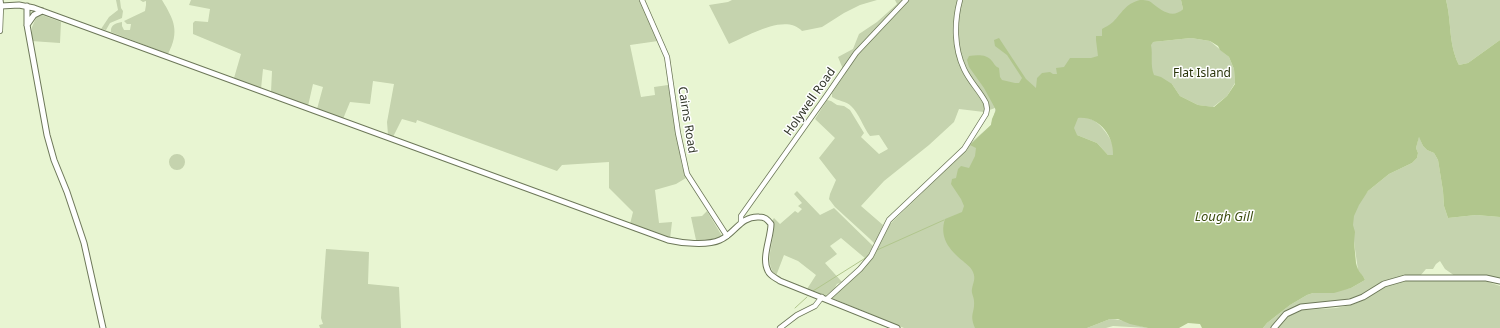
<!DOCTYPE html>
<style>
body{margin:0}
canvas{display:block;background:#e8f5d2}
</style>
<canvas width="1500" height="328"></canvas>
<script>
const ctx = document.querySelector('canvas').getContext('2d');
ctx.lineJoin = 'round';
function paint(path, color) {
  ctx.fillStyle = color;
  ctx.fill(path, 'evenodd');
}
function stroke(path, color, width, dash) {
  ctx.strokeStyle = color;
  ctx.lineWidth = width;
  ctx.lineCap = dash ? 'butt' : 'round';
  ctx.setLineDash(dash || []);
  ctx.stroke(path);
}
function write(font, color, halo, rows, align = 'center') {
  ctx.font = font + ' "Noto Sans",sans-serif';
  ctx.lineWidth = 3;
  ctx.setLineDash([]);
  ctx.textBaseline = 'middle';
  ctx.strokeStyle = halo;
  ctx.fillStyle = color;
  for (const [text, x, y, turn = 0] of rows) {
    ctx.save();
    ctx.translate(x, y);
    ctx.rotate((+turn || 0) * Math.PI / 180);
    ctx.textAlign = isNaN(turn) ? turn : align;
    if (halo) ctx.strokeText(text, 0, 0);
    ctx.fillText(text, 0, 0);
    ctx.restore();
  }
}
const green = new Path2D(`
 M116,0h4l1,8 2,3 -1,7 -12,5 -4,7 -5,-1 8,-12 9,-7z
 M140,0h22c12,20 18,31 6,54l-57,-22c-1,-7 5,-9 11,-10v4l2,4h6l1,-6h-4l-3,-3 21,-10 1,-6v-4l-3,1z
 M191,0h449l18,41 -28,4 11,52 14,-2 -1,-8 14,-2 14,81 4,12 -10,6 -21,6 4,33 13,-1 -2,17 -40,-15 3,-12 -24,-24v-26l-47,3 -5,6 -140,-51 -1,3 -14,-4 -9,18 -5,-2 -1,-13 7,-38 -21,-3 -3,23 -20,-2 -7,17 -26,-10 6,-22 -10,-3 -5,22 -37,-14 1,-21 -9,-2 -2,20 -26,-9 -1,-2 7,-24 -48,-20v-11l2,-2 13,1 2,-13 -21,-4z
 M732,0h145l-17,5 -16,8 -22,14 -20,4c-17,-18 -54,5 -73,13l-20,-39 19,-3z
 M895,0h286l2,9 -30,33 38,-4 19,3 19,16 5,12 1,14 -8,13 -14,11 -15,-2 -18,-9 -8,-12 -84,34c10,2 23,19 25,28 1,3 0,6 0,9h-5l-11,-12 -20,-8 -32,193h-141l-72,-30 10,-12 27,-24 10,-16 8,-19 68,-66 18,-20 18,-16c1,-5 5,-13 4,-17l-11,4 -25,-3 -5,13 -25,23 -45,36 -23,25 22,19 -7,17 -2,1 -4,-4 -35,-32 -6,-8 1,-5 6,-14 -17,-22 16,-20 -20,-19 12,-19 4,1 6,4 7,1 6,4 14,23 -3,4 18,17 9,-5 -9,-14 -9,1c-7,-9 -11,-23 -19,-30 -5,-5 -13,-5 -19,-9v-4l13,-19 -7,-17 15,-8 6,-15 18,-12 20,-18z
 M1446,0h54v40l-32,23 -9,2c-11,-22 -7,-42 -13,-65z
 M42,15l19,7 -1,21 -29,-2 1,-14 4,-9z
 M1419,136l4,10 4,4 7,3 4,7 5,31 1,15 4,12 28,-3 24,2v62l-45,-3 -10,-7 -5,-8 -4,3 -3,5h-7l-6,7h-15l-10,2 -12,4 -20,14 -14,5 -48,4 -16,8 -14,15h-8l4,-5 23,-18 17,-10 6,-2h10l28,-5 14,-8 -1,-2 -6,-8 -4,-28 -13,-21 27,-30 21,-17 23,-11 5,-5 1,-5 -2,-5z
 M169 162a8 8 0 1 1 16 0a8 8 0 1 1-16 0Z
 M797,191l23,24 14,-7 39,38 -7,13 -25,-21 -11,8 7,8 -12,9 17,19 -5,2 -3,5 -9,7 -18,-7 9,-14 -18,-14 -14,-6 -8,21c-15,-17 2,-36 -4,-55l2,-3 6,6 15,-13 3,2 4,-4 -4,-3 4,-3 -8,-9z
 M707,211l15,25c-8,5 -17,4 -26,4l-5,-23 11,-1z
 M326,249l43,3 -1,32 31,3 2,41h-81l-1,-3 4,-1 -2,-6z
 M1405,281h80l15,5v42h-223l10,-11 15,-7 34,-2 15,-3 13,-5 21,-14z
 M1110,319c13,0 25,6 38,9l-35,-2 -7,2h-19z`);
const water = new Path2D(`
 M1140,0c4,0 9,0 12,3 8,6 20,17 31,6l-2,-9h265c6,23 2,43 13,65l9,-2 32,-23v177l-24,-2 -28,3 -4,-12 -1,-15 -5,-31 -4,-7 -7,-3 -4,-4 -4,-9 -3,11 2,5 -1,5 -5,5 -23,11 -21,17 -9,14 -5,11 -1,9 2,7 -1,10 2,21c2,10 7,11 9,17l-14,8 -17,5h-21l-6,2 -17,10 -23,18 -4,5h-61l-2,-4 -12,-1 -9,5h-31l-18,-4 -12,-5h-8l-23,9h-112c-6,-14 0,-15 -1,-27 0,-4 -3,-8 -2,-12 1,-7 4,-10 1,-17 -2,-5 -7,-8 -10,-11 -14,-11 -24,-24 -18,-42l17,-7 2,-6 -3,-7 -10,-15 1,-5 4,-1 2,-9 3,-3 8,2 6,-12 1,-8 -6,-3 21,-20 1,-6 4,-9 -12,-22 -15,-21 -2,-7 2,-4c8,-1 18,-2 23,5 3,4 3,5 7,7l1,9 2,3 13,3h4l3,-5 -15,-23 -12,-9 -1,-6 5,-2 27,41 10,9 1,-10 5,-5 8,-1 3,2h4l-1,-6 8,-1 6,-9h21l7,-2 -2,-16v-4h6v-7c3,-2 8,-4 11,-7 9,-9 12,-18 27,-22zM1191,38l19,3 8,5 2,4 9,7 5,12 1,15 -8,12 -13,11 -16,-2 -18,-9 -8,-12 -11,-7 -7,-2c-4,-10 -1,-20 -3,-30l2,-3zM1078,118c21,-2 36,18 35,37h-5l-11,-12 -20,-8 -3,-7z`);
const stream = new Path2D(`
 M877,250l67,-30
 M813,291l54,-34
 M795,308l12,-11`);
const tertiary = new Path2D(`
 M642,0l25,57 11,76 9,41 40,62
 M0,31l1,-25
 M741,222v-6l86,-121 29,-42 50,-53
 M827,299l33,-30 11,-13 18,-36 75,-71 22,-35 1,-5 -1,-6c-6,-12 -16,-21 -22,-34 -10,-21 -10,-47 -4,-69
 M780,328l17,-13 18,-9 7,-9`);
const secondary = new Path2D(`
 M0,0l1,6 18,-1 15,3 634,232c13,3 39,6 52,0 15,-6 20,-24 39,-23 6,0 8,2 12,7 0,14 -10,34 -3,47 2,5 8,7 12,10l117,47
 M27,6v19l20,110 7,25 13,32 17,51 19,85
 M27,25l7,-10 8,-4
 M1274,328l12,-14 15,-7 49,-5 13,-5 21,-13 21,-6h81l14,3`);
const parkNames = [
 ["Flat Island",1202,74]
];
const streetNames = [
 ["Holywell Road",810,102,-55],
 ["Cairns Road",687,120,81]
];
const waterNames = [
 ["Lough Gill",1224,217]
];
paint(green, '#c5d3ae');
paint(water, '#b1c68d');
stroke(stream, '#b1c68d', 1);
stroke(tertiary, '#6d7859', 6);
stroke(secondary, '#6d7859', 7);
stroke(tertiary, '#fff', 4.5);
stroke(secondary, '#fff', 5);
write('12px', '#29350a', '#fff', parkNames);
write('12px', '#313629', '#fff', streetNames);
write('italic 13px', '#3c4e0f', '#fff', waterNames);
</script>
